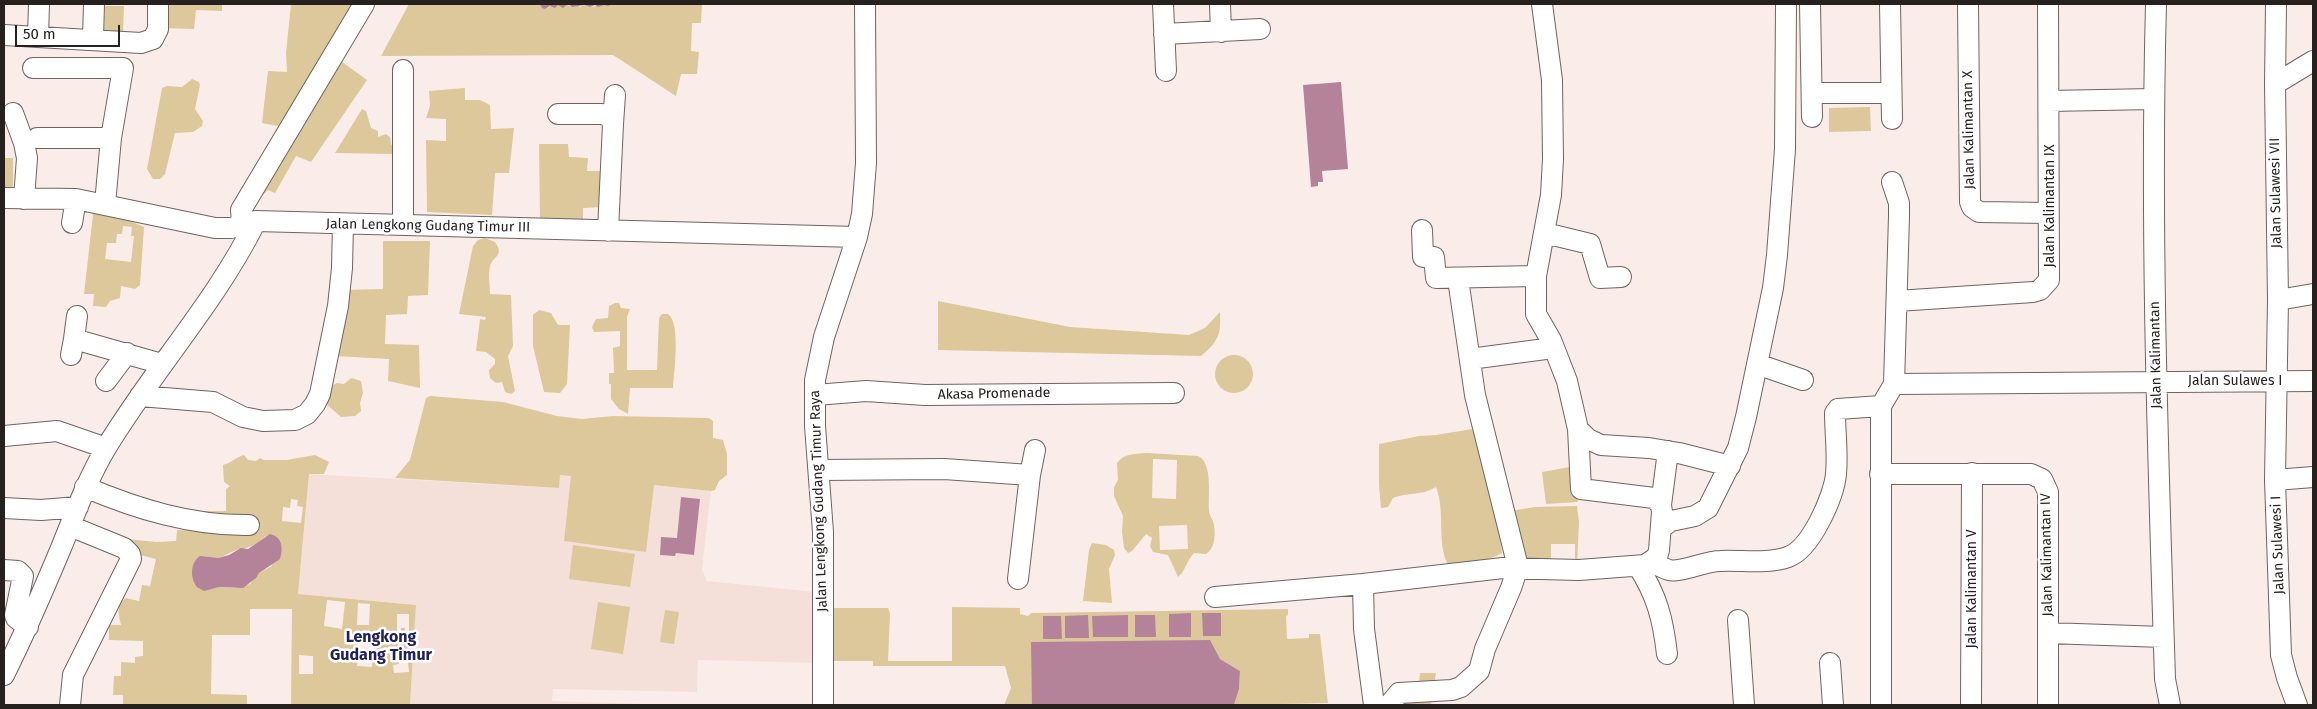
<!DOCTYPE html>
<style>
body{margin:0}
#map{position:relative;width:2317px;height:709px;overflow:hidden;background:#faede9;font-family:"Fira Sans",sans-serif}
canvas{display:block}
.frame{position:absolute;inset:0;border:5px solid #26211f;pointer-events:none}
.scale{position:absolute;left:15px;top:25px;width:105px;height:22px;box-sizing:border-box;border:2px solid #26211f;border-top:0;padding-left:6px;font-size:15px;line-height:18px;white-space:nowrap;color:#26211f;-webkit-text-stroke:4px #fff;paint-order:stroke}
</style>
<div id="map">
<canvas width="2317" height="709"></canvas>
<div class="frame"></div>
<div class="scale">50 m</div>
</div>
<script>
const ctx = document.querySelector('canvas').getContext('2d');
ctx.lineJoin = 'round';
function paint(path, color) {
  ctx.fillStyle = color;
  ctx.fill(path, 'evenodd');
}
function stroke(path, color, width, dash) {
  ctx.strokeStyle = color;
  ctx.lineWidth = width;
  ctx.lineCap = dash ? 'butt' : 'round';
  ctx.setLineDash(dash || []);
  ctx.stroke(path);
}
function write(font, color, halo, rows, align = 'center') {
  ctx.font = font + ' "Fira Sans",sans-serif';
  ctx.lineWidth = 5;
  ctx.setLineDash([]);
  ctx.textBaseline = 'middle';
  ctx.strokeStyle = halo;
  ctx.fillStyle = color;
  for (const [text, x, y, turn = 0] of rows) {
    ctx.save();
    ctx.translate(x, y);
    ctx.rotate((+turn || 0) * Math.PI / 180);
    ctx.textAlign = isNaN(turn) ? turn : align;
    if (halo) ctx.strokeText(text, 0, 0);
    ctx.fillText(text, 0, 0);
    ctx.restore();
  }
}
const built = new Path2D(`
 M309,474l250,14 1,-13 151,16 -9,79 5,11 109,11 -1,71 -117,-3 -1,32 -144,-3 -1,12 125,4h-267l6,-100 -118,-11z`);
const green = new Path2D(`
 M162,4h60v7l-26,-1 -2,19 -32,-1z
 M291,4h67l-75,123 -21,-4 6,-52 19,1 -1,-19z
 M409,4h131l5,5c7,-4 20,-7 27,-2l4,-3 4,3 5,-2 5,2 21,-3h135h-44l-1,19h-9l-1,28 8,1 -2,22h-16l-5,22 -63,-41 -232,1z
 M105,6h19l-1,25h-19z
 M338,59l29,21 -56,82 -15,-6 -21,37 -7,-3 -19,18z
 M192,79l7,3 1,3 -5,24 8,12 -1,5 -9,6 -18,1 -10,41 -5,5h-7l-6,-10 15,-81 5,-2 15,1z
 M465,88v12h15l10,5 1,24 23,-1 -5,45h-14l-3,42 -65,-3 -1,-72 20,1v-22l-20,-1 4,-12 -1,-15z
 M1870,107l1,24 -42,1v-24z
 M362,109l4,2 5,17 7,3v6l8,-3 4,3 1,7 3,5 -1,5 -58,-1z
 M539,144h29l1,13 19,1 -1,13h20l-3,36 -21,1v12h-43z
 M4,158h9v37h-9z
 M94,206l50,21 -4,58 -5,4 -14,-3 -1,12 -10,3 -4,6 -13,-1 1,-12h-10zM123,226l9,1 -1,9h3l-3,26 -26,-3 2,-16h9l1,-9h5z
 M485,238l10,4c10,14 -2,14 -5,24 -2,8 0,20 0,28l21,1 2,51 -5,10 7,35 -4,3 -6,-2 -3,-10 -6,1 -6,-5 -1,-8 6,-6v-5l-9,-7 -10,-1 4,-32 5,1 1,-3 -27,-3 14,-68 5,-6z
 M383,241h47l-2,54 -20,1 -1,18 -21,1 -1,29 34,1 1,43 -32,-7 1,-22 -54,-3 9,-66 39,-1z
 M938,301l132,26 119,8 16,-7 15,-16c1,22 -1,29 -19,44l-263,-6z
 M615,303h4l2,5 9,1 -3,8v53h30l2,-52 3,-4h6c13,9 6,58 5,74h-43l-2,26 -9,-5 -8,-10v-15h-2v-11h5l-1,-25 7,-2v-15l-26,1 -2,-5 4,-8 12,-1 1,-12z
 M539,310l12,3 7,12h12l-3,59 -7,9 -16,-1 -11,-46v-31z
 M1215 374a19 19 0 1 1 38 0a19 19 0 1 1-38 0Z
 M351,378l10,3 2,12 -3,10 1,8 -6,5 -14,1 -16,-14 6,-17 6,-3 7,1z
 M430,396l73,6 54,14 25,3 31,-3 96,2 4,3v17l10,2 4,14v21l-8,6 -4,9 -4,1 -57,-6 -8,67 -82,-11 7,-65 -11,-1 -1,13 -164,-10 15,-18 16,-62z
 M1472,429l6,3 20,90 4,31c-17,10 -36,11 -54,12 -12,-24 -2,-51 -12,-78 -14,9 -29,5 -43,11l-5,9 -7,1 -2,-23v-41l40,-8 17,-1z
 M1147,453l51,3c15,6 10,40 11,54 0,4 2,7 4,11 3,10 3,27 -7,33l-12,-1c-7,7 -9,19 -16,24l-10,-22 -15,-3 -3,-6 2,-8 -6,-4 -14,17 -4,2 -4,-5 -2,-16 1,-16 -9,-20v-9l4,-7 -1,-17c7,-10 19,-9 30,-10zM1153,459l24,1 -1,39 -24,-1zM1187,525l1,24 -28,1 -1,-24z
 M244,455l4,5 8,1 4,-3 4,2h23l28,-5 14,7 -5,12h-15l-11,120 118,11 -6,100h-119l1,-96h-42v26h-38l-1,59 36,1v10h-124v-10h-10l1,-19h7v-14l14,1v-6l8,-1v-15l-34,-1v-15h12c-2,-11 -6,-20 5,-27l13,3 3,-16 8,1 6,-27 -20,-5 -18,-16 38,4 20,-1 1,-11 23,1 3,-20h23v-22l4,-3 -6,-4 -1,-17c8,-2 13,-8 21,-10zM291,499l7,1 -1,6 6,1 -2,16 -19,-2 1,-14 7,1zM266,536l6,30 -13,7 -9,11 -14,4 -17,-1 -15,3 14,-32c7,-2 12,-6 19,-8 14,-3 17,-4 29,-14zM327,600l18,2 -3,27 -18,-3zM358,603l12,1 -1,21h-12zM397,614h12v19h-4v-5h-4l-1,6 -3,1zM358,641l16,1 -2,25 -15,-1zM407,651l2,21 -15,1 -1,-8 6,-1 -1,-12zM299,655l14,1v18h-14z
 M1575,466l3,36 -32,2 -4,-32z
 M1577,506l2,16 -2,44 -55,-3 -12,-52 25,-4zM1575,544v17l-24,1v-18z
 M1092,543l14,2 8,5 1,5 -6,14 3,34 -29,-2 6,-51z
 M573,545l62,9 -5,33 -61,-8z
 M598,602l32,5 -7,47 -32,-5z
 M952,607l68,1v6l8,2 3,-3 257,-4v6l-2,1 1,23 22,-1v-4h11l8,69 -94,2 5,-16 1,-18 -20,-12 -7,-10 -181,-7v63h-28l7,-17 -6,-22h-132v-5h-43l1,-53h57l2,5 -2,48h64z
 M665,610l14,2 -5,32 -14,-2z
 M1420,673h16l-5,32h-54l41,-11z`);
const water = new Path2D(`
 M540,4h71l-3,2 -4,-1 -6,2 -3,-2 -5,2 -5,-2 -13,2 -4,-3 -5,4 -5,-3 -3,3 -5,-2 -5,3 -3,-1z
 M1341,82l7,87 -26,2 1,11h-5v4l-7,1 -8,-102z
 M681,497l19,2 -6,56 -18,-2 -1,3 -15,-1 1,-18 16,1z
 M270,534c13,3 13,15 10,25l-21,14 -3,5 -13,10 -24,-1 -15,4 -7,-4c-7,-9 -7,-24 3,-31l18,2 11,-3 12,-7 7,1z
 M1191,613v24h-22v-23z
 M1202,613h19v23h-18z
 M1088,615l1,23h-24v-22z
 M1128,615v22h-35l-1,-21z
 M1135,615h20l1,22h-21z
 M1043,616h18l1,23h-19z
 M1210,640l10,19 20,12 -1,18 -5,16h-202l-1,-63z`);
const minor = new Path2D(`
 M1163,4l3,67
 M1220,4l1,28
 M1810,4l2,113
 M1890,4l2,115
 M1968,4l2,198 2,5 7,5 69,1
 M2156,4c-6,225 2,450 9,675l5,26
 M2276,4l-1,80 3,216 -3,180 6,175 6,23 10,27
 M1164,34l96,-5
 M4,35l137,8 12,-4 5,-10v-25
 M38,37l1,-33
 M93,39l1,-35
 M33,68h90l-12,70
 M403,70v155
 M2275,84l38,-23
 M1812,93h79
 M2049,101l104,-2
 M13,113l11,30 3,15 -3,41
 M558,114h44l8,3 3,7 -5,107
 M613,124l2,-29
 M37,138h74l-6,66
 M1892,182l7,21v13l-5,168
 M4,198l72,1 139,29h16l25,-7 601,16
 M72,223l4,-24
 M242,224l-1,-14 123,-206
 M1422,230l1,27h11l2,21 100,-2 15,-81 2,-36 -1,-79 -10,-76
 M1545,233l45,11 10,34 21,-1
 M2278,300l35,-6
 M1897,301l136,-9 7,-2 9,-10 -1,-276
 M74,339l3,-23
 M71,355l3,-16 88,25
 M1470,359l83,-11
 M1757,364l46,16
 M106,381l21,-28
 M815,395l51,-4 59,4 249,-2
 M140,396l73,6 30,15 20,4 32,-1 12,-6 8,-10 5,-10 18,-88 4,-38 1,-44
 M1578,429l10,10 13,6 48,3 30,5 51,13
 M4,436l53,-5 49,17
 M819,470l125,-1 86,6 -12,104
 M1880,474h151l11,5 6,13v213
 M1030,475l5,-25
 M2275,480l38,-3
 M85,487c52,22 107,39 164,38
 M1661,505l7,-54
 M4,508l37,2 37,-3
 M1661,528l10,-7 24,-5 13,-8 30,-60 8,-31 27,-129 4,-33 8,-106 1,-145
 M1651,562c6,3 12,6 18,8 10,3 37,-9 51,-9 22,-1 48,3 68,-4 23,-8 46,-61 48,-83 2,-20 -1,-42 -1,-61l3,-4 43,-3
 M1638,566c19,30 25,53 29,88
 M4,570l14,1 5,5 -8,39 1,3 12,9
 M1363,584l140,-16 76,2 66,-5 12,-8 2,-7 3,-38 -1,-7 -7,-7 -73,-9 -3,-60 -11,-48 -16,-41 -15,-26v-38
 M1215,597l148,-13 1,45 10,76
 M1738,620l6,85
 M2048,633l115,4
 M1830,663l3,42
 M4,675c21,-42 39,-84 57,-127 14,-34 26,-68 45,-100 47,-78 110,-146 150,-227
 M70,705l3,-30 58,-116 -1,-5 -6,-6 -54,-22
 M823,705v-173l-8,-106v-46l9,-43 33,-100 5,-23 4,-51 -1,-159
 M1389,705l10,-12 53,-3 9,-3 18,-16 6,-22 26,-61 7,-21 -43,-172 -17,-116
 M1881,705v-299l13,-22 419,-3
 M1971,705l1,-232`);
const streetNames = [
 ["Jalan Kalimantan X",1969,130,-91],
 ["Jalan Sulawesi VII",2276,193,-91],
 ["Jalan Kalimantan IX",2050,206,-90],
 ["Jalan Lengkong Gudang Timur III",428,226,1],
 ["Jalan Kalimantan",2156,355,-91],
 ["Jalan Sulawes I",2235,381],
 ["Akasa Promenade",994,394,-1],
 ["Jalan Lengkong Gudang Timur Raya",819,501,-92],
 ["Jalan Sulawesi I",2278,545,-92],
 ["Jalan Kalimantan IV",2047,555,-91],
 ["Jalan Kalimantan V",1972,589,-90]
];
const quarterNames = [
 ["Lengkong",381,638],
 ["Gudang Timur",381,656]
];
paint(built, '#f5e0d9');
paint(green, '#dcc89a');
paint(water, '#b48399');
stroke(minor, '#6f6461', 22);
stroke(minor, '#fff', 20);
write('14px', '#26211f', '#fff', streetNames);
write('bold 16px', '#20215a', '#fff', quarterNames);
</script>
